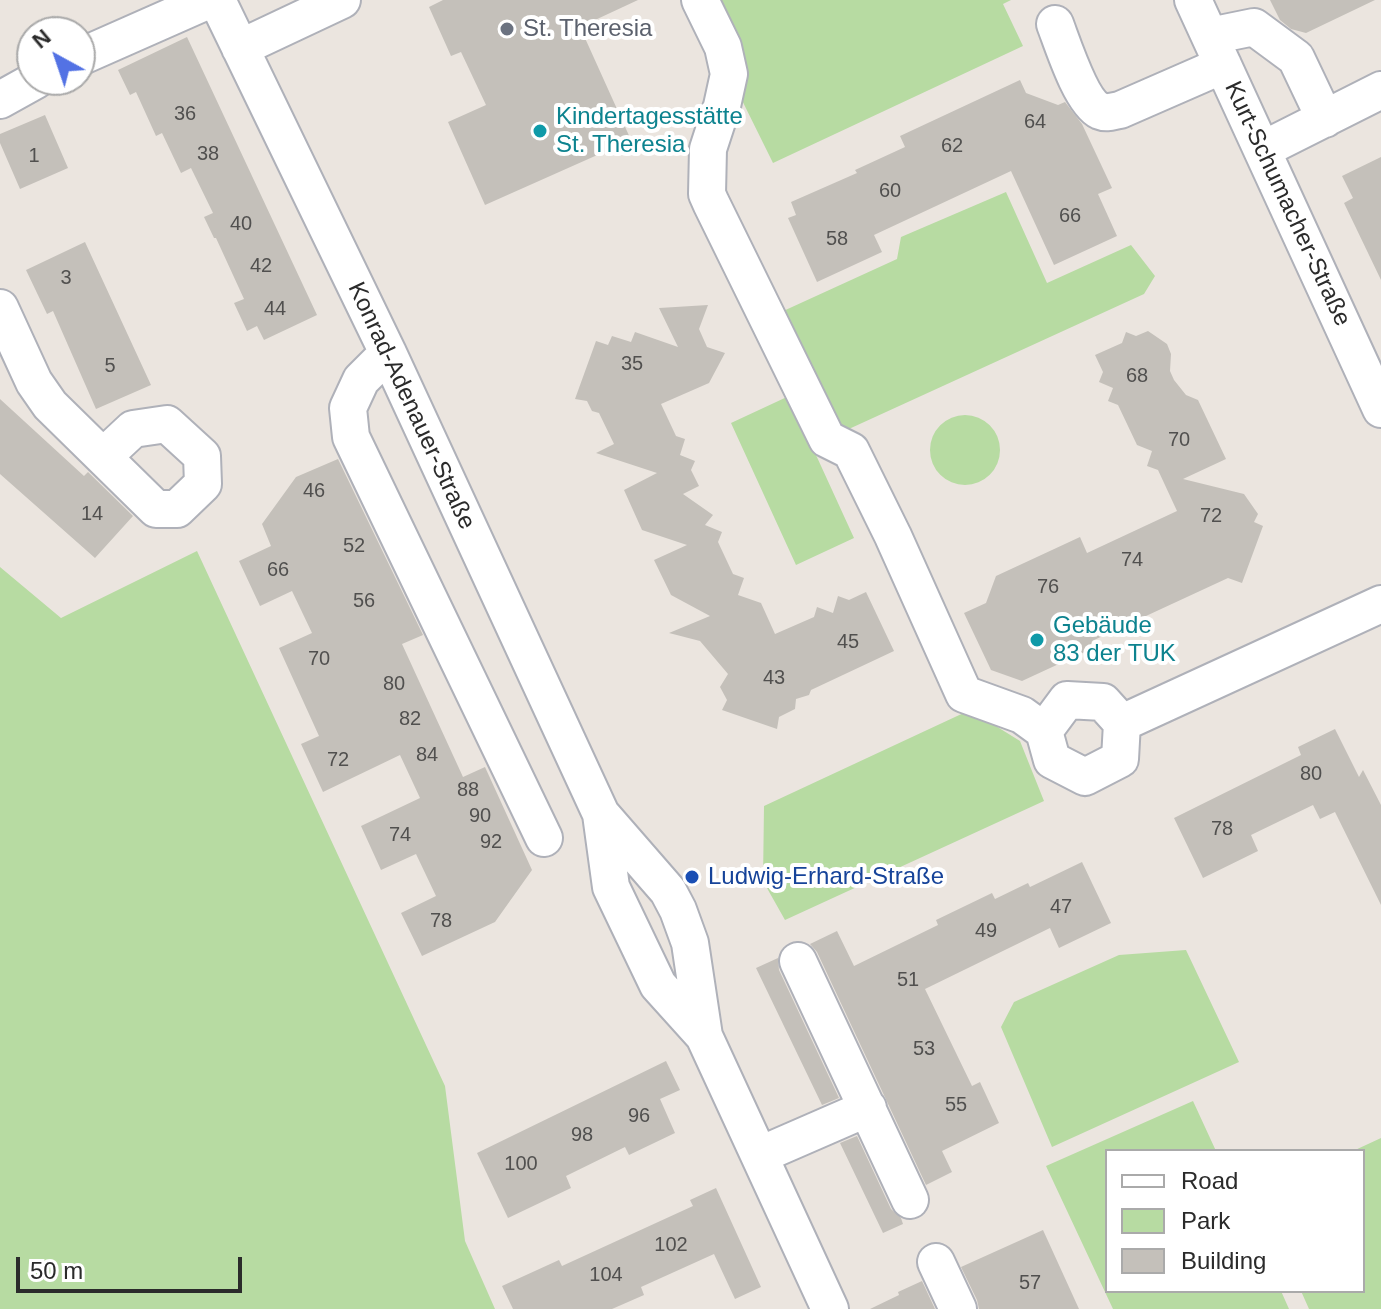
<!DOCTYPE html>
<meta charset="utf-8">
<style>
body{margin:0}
#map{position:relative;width:1381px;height:1309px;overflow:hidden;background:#ebe5df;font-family:Arial,sans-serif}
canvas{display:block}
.legend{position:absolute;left:1105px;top:1149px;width:260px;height:144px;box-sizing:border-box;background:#fff;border:2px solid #aaa;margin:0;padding:10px 14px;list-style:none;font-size:24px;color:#2b2b2b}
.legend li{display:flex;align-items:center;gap:16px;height:40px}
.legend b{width:40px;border:2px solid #aaa}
.north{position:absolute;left:16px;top:16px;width:80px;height:80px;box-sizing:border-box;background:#fff;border:2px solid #aaa;border-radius:50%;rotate:320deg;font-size:22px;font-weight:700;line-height:32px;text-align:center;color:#2b2b2b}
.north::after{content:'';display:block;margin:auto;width:28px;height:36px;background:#5372e4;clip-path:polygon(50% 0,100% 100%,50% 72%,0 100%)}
.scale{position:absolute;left:16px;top:1257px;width:226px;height:36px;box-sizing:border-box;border:4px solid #2b2b2b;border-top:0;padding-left:10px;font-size:24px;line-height:28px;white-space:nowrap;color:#2b2b2b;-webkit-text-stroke:6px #fff;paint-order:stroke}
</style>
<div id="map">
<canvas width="1381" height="1309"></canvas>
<ul class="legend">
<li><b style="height:10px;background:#fff"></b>Road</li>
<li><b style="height:22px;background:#b7dba2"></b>Park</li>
<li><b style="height:22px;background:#c4c0ba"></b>Building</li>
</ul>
<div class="north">N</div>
<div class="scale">50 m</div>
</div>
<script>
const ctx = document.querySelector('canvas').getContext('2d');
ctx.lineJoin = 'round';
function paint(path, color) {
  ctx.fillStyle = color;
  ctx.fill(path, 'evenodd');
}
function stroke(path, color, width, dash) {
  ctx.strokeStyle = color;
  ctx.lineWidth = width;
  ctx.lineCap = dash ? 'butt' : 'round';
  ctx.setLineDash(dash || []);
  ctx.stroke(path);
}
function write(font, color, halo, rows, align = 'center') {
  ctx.font = font + ' Arial,sans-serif';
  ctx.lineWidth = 8;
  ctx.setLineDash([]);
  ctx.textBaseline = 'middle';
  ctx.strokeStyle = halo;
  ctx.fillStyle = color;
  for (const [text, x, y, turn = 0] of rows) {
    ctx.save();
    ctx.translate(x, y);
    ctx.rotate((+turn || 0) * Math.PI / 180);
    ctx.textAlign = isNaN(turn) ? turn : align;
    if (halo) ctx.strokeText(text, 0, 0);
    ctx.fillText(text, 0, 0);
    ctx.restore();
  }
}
const green = new Path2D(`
 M700,0h311l-8,4 20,42 -250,117 -44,-89z
 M1006,192l41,91 84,-38 24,31 -11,18 -317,145 -59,-121 129,-59 4,-22z
 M789,396l65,142 -58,27 -65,-142z
 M930 450a35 35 0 1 1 70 0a35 35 0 1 1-70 0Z
 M197,551l248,535 20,155 30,68h-495v-742l61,51z
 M970,710l50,31 24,60 -259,119 -22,-39 1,-75z
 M1186,950l53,112 -187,85 -51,-120 13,-25 105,-47z
 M1193,1101l23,50h-109v140h174l8,18h-176l-67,-143z
 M1381,1138v171h-72l-8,-18h62v-140h-10z`);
const building = new Path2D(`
 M443,0h195l-58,27 51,113 -146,65 -37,-83 38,-17 -25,-53 -10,4 -22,-49z
 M1270,0h105l-69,33 -15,-4 -11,-9z
 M187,37l130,278 -53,25 -7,-14 -10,5 -13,-28 10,-4 -28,-61h-2l-10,-21 9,-4 -22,-45 -10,5 -19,-40 -6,3 -20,-44 -6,3 -12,-25z
 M1020,80l6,13 32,12 7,-3 17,22 30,64 -14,6 19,42 -63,29 -43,-94 -137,64 8,17 -65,30 -29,-64 8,-3 -5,-13 66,-29 -2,-3 50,-23 -5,-11z
 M45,115l23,53 -48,21 -20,-46v-9z
 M1381,157v123l-37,-77 9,-5 -11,-22z
 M85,242l66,143 -55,24 -43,-98 -6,3 -21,-44z
 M708,305l-9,24 8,18 18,6 -16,30 -48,21 15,32 9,3 -5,16 15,6 -4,9 8,16 -16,8 30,21 -8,10 17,7 -4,10 15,32 11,4 -6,17 23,8 14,31 39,-17 3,-10 16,6 5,-17 11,4 17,-8 28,59 -83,39 -2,5 -13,4 -1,10 -16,8 -2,12 -55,-19 5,-10 -7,-13 8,-13 -28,-33 -31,-8 41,-17 -39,-21 -17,-35 33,-15 -45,-15 -18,-40 33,-17 -61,-20 18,-9 -15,-31 -7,-2 -5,-10 -12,-2 21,-58 12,4 4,-9 19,6 4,-10 43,15 -19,-39z
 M1148,331l19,13 4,10 -1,17 4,9 12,15 12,5 28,59 -43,20 61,15 14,20 -4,8 9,4 -21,57 -14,-5 -136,63 -3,9 -67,31 -31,-11 -27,-57 22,-10 10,-27 84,-39 7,16 90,-42 -19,-41 -11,-4 5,-15 -15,-6 -19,-40 -10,-4 5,-13 -14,-6 4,-10 -8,-17 27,-12 4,-11 10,4z
 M0,399l84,77 4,-4 45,44 -38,42 -95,-84z
 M338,459l85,176 -21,9 61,133 22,-10 47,103 -37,52 -73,34 -21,-43 35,-17 -20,-42 -35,16 -20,-44 59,-28 -20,-43 -77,37 -22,-48 18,-8 -40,-88 33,-15 -20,-42 -32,15 -21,-45 32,-15 -9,-22 34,-47z
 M1335,729l24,48 4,-7 18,35v100l-46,-93 -15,7 -7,-14 -62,30 7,16 -55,27 -29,-60 127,-63 -3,-8z
 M1082,862l29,61 -52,25 -9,-20 -125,61 47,97 8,-4 19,41 -57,28 10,21 -26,13 -109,-233 -7,-8 27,-13 17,35 84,-41 -2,-5 56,-27 3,6 33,-16 2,4z
 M778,958l1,12 60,128 -17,7 -66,-137z
 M666,1061l14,29 -20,9 15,34 -46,22 -4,-8 -59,29 5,12 -63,30 -31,-65z
 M857,1136l34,73 10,9 2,6 -20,9 -43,-90z
 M716,1188l45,99 -26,12 -21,-45 -73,33 3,8 -32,14h-99l-11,-23 57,-26 3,6 131,-60 -3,-6z
 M1043,1230l36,79h-100l-2,-9 -16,-33z
 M922,1281l13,28h-65l29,-14 -1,-3z`);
const minor = new Path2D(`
 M217,0l171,353 213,461 67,77 10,19 12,33 14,93 126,273
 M700,0l23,47 6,27 -7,32 -14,43 -1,45 4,9 116,236 24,12 42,85 71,158 58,21 22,16
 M1193,0l188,409
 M1055,24c8,21 26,78 45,87 7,3 13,0 20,-1l103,-45
 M1210,36l44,-9 42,31 29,61
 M240,48l102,-48
 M80,57l129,-57
 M0,100l36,-20
 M1262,150l119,-60
 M0,308l34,74 16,23 106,104h21l26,-25 -1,-28 -35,-32 -34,5 -30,28
 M388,353l-27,27 -13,28 3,29 193,401
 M1067,700l36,2 19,21 -2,36 -35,18 -33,-17 -8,-29z
 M1122,723l259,-119
 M601,814l10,73 47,98 46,51
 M798,961l112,239
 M760,1155l108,-47
 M936,1262l22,47`);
const markers = [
 [507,29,8,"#6b7280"],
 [540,131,8,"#0f9aa8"],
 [1037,640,8,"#0f9aa8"],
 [692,877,8,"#1a4fb4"]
];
const numberNames = [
 ["36",185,114],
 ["64",1035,122],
 ["62",952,146],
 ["38",208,154],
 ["1",34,156],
 ["60",890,191],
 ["66",1070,216],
 ["40",241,224],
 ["58",837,239],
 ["42",261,266],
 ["3",66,278],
 ["44",275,309],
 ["35",632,364],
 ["5",110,366],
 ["68",1137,376],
 ["70",1179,440],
 ["46",314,491],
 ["14",92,514],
 ["72",1211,516],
 ["52",354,546],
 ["74",1132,560],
 ["66",278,570],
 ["76",1048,587],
 ["56",364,601],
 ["45",848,642],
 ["70",319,659],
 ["43",774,678],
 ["80",394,684],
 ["82",410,719],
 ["84",427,755],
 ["72",338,760],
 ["80",1311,774],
 ["88",468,790],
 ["90",480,816],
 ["78",1222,829],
 ["74",400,835],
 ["92",491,842],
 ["47",1061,907],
 ["78",441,921],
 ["49",986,931],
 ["51",908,980],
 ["53",924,1049],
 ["55",956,1105],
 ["96",639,1116],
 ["98",582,1135],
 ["100",521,1164],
 ["102",671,1245],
 ["104",606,1275],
 ["57",1030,1283]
];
const worshipNames = [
 ["St. Theresia",523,29]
];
const cultureNames = [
 ["Kindertagesstätte",556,117],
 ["St. Theresia",556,145],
 ["Gebäude",1053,626],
 ["83 der TUK",1053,654]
];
const streetNames = [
 ["Kurt-Schumacher-Straße",1287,204,65],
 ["Konrad-Adenauer-Straße",411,406,65]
];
const transitNames = [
 ["Ludwig-Erhard-Straße",708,877]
];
paint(green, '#b7dba2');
paint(building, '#c4c0ba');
stroke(minor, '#afb1b9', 40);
stroke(minor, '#fff', 36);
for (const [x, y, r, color] of markers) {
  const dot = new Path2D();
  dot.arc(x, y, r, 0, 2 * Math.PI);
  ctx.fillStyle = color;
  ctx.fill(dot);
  stroke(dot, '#fff', 3);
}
write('20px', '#51504f', null, numberNames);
write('24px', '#5b616d', '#fff', worshipNames, 'left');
write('24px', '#0d838f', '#fff', cultureNames, 'left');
write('24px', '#2b2b2b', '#fff', streetNames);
write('24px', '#164399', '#fff', transitNames, 'left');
</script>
